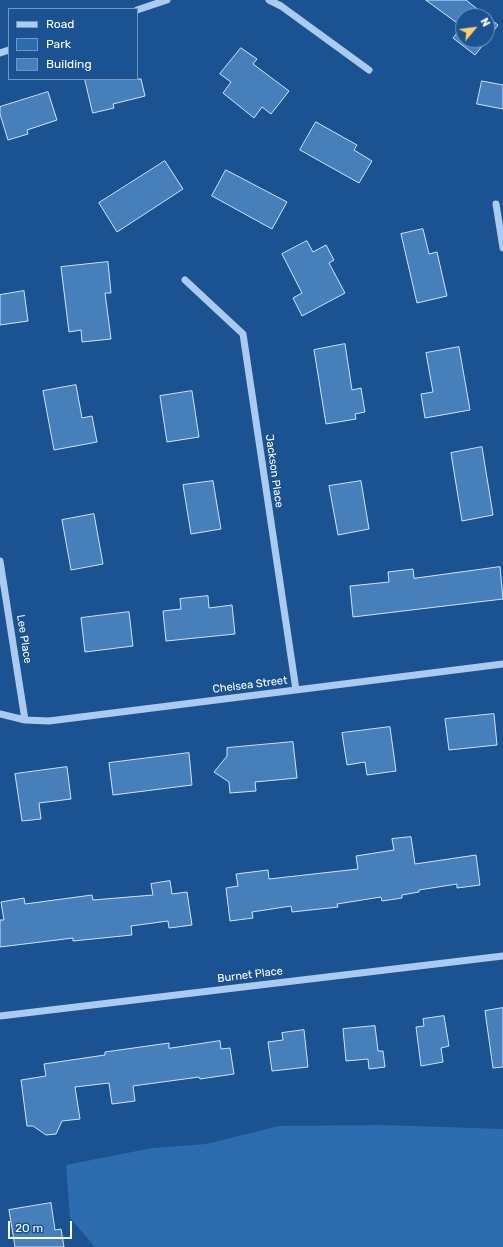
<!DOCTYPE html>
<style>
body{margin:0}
#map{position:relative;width:503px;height:1247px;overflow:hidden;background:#1b5291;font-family:Rubik,sans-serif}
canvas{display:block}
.legend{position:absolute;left:8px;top:8px;width:130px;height:72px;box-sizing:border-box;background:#1b5291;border:1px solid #7697bd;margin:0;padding:5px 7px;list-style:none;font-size:12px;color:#fff}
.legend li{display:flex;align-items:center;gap:8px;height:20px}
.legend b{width:20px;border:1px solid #7697bd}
.north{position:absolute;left:455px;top:8px;width:40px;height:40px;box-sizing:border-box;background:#1b5291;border:1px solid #7697bd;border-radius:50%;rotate:61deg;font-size:11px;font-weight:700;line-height:16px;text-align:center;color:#fff}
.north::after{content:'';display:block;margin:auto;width:14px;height:18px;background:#ffce68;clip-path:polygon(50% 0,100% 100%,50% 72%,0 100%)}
.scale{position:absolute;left:8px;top:1221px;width:64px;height:18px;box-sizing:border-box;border:2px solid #fff;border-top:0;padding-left:5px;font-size:12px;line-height:14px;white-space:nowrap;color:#fff;-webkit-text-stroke:3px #1b5291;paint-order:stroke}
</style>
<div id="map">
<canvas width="503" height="1247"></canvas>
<ul class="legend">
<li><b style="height:5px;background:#aacbef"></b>Road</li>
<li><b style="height:11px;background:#2d6daf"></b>Park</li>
<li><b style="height:11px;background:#477fba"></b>Building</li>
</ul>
<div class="north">N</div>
<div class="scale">20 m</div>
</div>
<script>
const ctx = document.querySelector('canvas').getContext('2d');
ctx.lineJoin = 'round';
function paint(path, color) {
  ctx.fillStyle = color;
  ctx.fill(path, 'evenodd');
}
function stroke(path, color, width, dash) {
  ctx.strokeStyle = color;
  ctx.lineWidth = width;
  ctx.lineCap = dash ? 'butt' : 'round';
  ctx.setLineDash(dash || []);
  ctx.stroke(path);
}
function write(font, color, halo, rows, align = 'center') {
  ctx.font = font + ' Rubik,sans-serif';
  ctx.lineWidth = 4;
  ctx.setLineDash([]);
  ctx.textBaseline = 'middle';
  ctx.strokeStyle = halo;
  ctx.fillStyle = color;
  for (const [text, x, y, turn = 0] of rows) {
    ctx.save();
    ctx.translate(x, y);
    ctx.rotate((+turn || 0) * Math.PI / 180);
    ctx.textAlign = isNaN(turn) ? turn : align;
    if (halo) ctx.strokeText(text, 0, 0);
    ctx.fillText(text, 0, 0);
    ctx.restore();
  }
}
const green = new Path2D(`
 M382,1125l121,4v118h-408l-25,-29 -4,-53 86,-17 54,-4 73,-18z`);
const building = new Path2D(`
 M426,0h40l20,16h-23v24h24l-12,15 -22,-17 9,-11z
 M487,17l11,8 -11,14z
 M241,48l16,11 -4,5 36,27 -18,23 -9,-7 -8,11 -31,-25 8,-11 -11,-8z
 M85,79h56l4,17 -32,8 1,4 -21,5z
 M482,81l21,4v24l-26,-5z
 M48,92l9,28 -30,10 1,4 -20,6 -8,-26v-7z
 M316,122l41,23 -3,5 18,11 -13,22 -59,-33z
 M165,161l18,28 -66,43 -18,-29z
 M226,170l61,32 -15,27 -60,-33z
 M423,229l6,25 8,-2 10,44 -30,7 -16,-69z
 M307,241l6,11 13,-7 8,15 -5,3 16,30 -43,23 -9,-18 9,-5 -20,-39z
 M108,262l3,31h-6l6,46 -29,3 -1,-12 -12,2 -8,-65z
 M24,291l4,30 -28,4v-30z
 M345,344l7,46 9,-2 4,24 -10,2 1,5 -30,5 -12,-74z
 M459,347l11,63 -45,8 -4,-24 12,-2 -7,-39z
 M76,385l6,33 10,-2 5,26 -43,8 -11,-59z
 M192,391l7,46 -32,5 -7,-46z
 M482,447l11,68 -31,6 -11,-68z
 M213,481l8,48 -30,5 -8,-49z
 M361,481l8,48 -31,6 -9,-49z
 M94,514l9,50 -32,6 -9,-50z
 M500,567l3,32 -150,18 -3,-31 39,-4 -1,-10 25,-3 1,9z
 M208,596l1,12 23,-3 3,29 -69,7 -3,-30 18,-2 -1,-10z
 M129,612l4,34 -48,6 -4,-34z
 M494,714l3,31 -48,5 -4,-31z
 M390,727l6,44 -29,4 -2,-13 -18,3 -5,-32z
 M293,742l4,36 -42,4 1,9 -26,2 -1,-11 -15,-10 13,-16v-8z
 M189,753l3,32 -79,10 -4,-32z
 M67,767l4,32 -32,4 2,16 -19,2 -7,-47z
 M411,837l4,27 61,-9 4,30 -23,3v-4l-38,6v2l-17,3v3l-20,3 -1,-4 -44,7 1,3 -46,5 -1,-6 -39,6 1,6 -23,3 -4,-33 12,-2 -2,-12 32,-4 1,9 89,-10 -2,-13 38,-6 -2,-11z
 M170,881l2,13 15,-2 5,33 -23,3 -1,-7 -37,5 1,9 -59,6v-3l-73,9v-27h4l-3,-18 23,-4 1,6 67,-9 1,5 60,-5 -2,-11z
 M503,1008v59l-10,1 -8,-57z
 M444,1016l5,30 -8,2 2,14 -22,4 -5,-39 8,-1 -1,-7z
 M375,1026l3,25h5l2,16 -16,2 -1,-10 -22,2 -3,-32z
 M304,1030l4,37 -36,4 -4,-29 15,-2 -1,-7z
 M220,1041l1,8 9,-1 4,26 -34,5 -1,-2 -66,9 2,15 -23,3 -3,-21 -34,4 5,32 -18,2 -6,13 -10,1 -13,-9h-6l-6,-46 25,-4 -2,-12 61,-9v-3l64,-9v5z
 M51,1203l4,27 6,-1 3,18h-49l-6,-37z`);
const minor = new Path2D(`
 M269,0l12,6 88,64
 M137,10l30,-10
 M0,53l9,-3
 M496,204l7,44
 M185,280l58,54 53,356
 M0,561l25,159
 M0,714l25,6 24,1 454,-57
 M0,1016l503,-60`);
const streetNames = [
 ["Jackson Place",274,471,82],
 ["Lee Place",24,639,81],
 ["Chelsea Street",250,685,-7],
 ["Burnet Place",250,975,-7]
];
paint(green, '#2d6daf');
paint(building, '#477fba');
stroke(building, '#d0e5fa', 1);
stroke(minor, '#aacbef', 7);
write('11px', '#fff', '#1b5291', streetNames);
</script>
